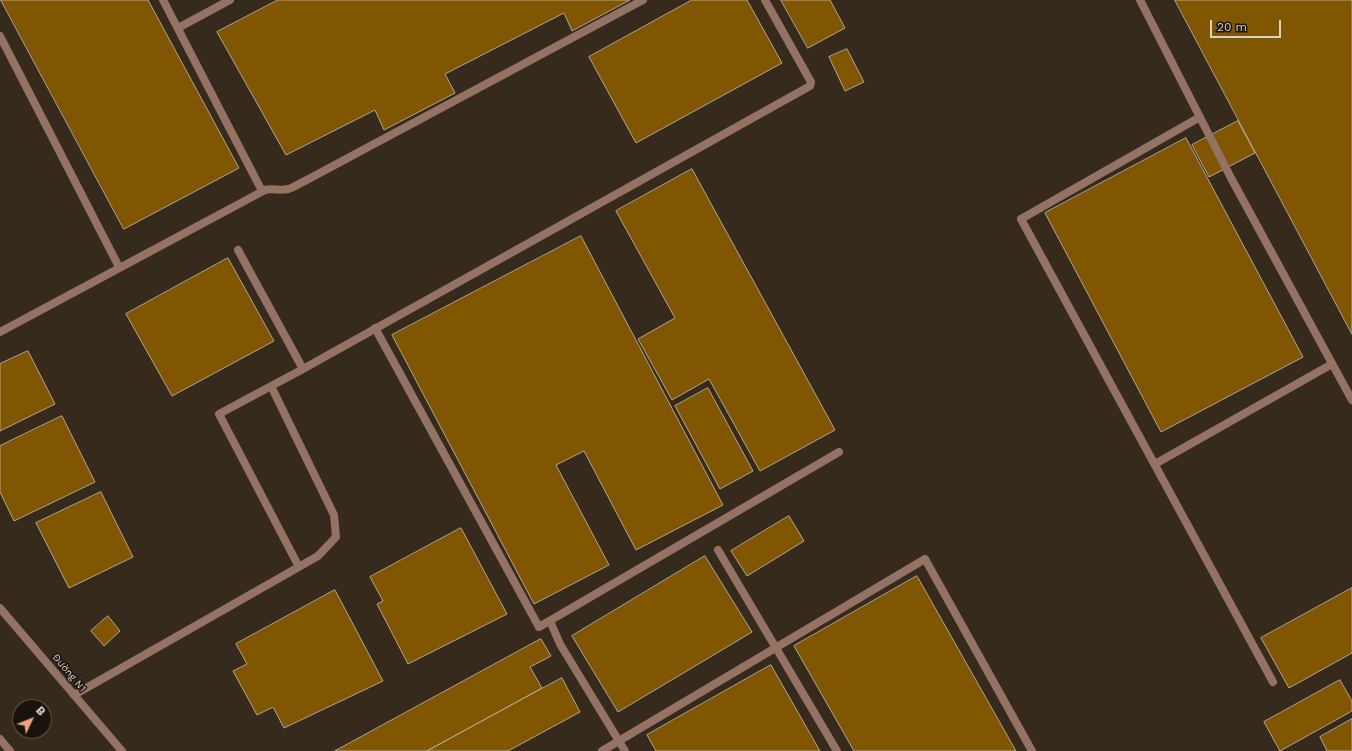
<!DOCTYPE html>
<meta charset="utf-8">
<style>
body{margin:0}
#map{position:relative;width:1352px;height:751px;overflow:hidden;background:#352a1b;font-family:"Work Sans",sans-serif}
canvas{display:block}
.north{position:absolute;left:12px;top:699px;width:40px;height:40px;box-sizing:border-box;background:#18140d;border:1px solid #656058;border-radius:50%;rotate:47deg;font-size:11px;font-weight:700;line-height:16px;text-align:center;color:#d9d2c8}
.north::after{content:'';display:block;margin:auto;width:14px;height:18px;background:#f0a279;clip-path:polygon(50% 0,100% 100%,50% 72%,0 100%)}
.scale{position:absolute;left:1210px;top:20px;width:71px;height:18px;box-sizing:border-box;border:2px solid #d9d2c8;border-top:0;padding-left:5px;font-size:12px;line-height:14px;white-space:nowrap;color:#d9d2c8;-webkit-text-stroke:3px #18140d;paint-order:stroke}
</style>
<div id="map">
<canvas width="1352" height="751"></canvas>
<div class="north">B</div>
<div class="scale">20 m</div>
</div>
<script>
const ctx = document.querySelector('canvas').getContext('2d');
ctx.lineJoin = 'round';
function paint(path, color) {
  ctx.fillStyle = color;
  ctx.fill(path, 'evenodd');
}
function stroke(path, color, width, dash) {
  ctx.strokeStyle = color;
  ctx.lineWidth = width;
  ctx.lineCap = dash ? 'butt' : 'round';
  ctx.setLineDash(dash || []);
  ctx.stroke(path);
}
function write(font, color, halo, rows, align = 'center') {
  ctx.font = font + ' "Work Sans",sans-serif';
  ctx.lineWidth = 3;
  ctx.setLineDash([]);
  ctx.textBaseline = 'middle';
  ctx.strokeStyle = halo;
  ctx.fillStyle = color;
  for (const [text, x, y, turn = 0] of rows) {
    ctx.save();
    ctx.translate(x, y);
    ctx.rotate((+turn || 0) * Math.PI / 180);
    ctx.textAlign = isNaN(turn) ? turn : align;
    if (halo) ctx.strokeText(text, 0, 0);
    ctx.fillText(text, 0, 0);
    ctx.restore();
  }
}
const building = new Path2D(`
 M1,0h147l91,168 -115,61z
 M278,0h352l-58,31 -8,-18 -119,61 10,19 -71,37 -9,-20 -89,45 -69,-123z
 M692,0h55l35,63 -146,80 -47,-86z
 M781,0h49l15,28 -37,20z
 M1175,0h177v334z
 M847,49l17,33 -19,9 -16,-34z
 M1238,121l17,32 -46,24 -17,-32z
 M1186,138l117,219 -142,75 -116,-219z
 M692,169l143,261 -75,41 -51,-92 -37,21 -34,-61 37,-21 -59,-107z
 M581,236l142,269 -87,45 -52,-99 -28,14 53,100 -75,39 -142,-269z
 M228,258l46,83 -102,55 -46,-82z
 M28,351l27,53 -55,27v-67z
 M708,388l45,83 -33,18 -45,-83z
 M62,416l33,66 -81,39 -14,-29v-46z
 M101,492l32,65 -64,31 -33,-65z
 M789,516l15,25 -57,35 -16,-25z
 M461,528l46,86 -99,50 -31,-60 6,-3 -13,-24z
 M705,556l47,76 -134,80 -46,-76z
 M917,576l99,175h-162l-60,-105z
 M1352,588v65l-63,35 -28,-50z
 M335,590l48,91 -99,47 -11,-21 -16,8 -24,-44 14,-7 -11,-20z
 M108,616l12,15 -16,15 -13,-15z
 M541,639l10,17 -21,11 12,21 -115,63h-92z
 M771,665l49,86h-164l-9,-16z
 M562,678l18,34 -72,39h-81z
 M1340,680l12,21v10l-72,40 -16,-29z
 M1352,719v32h-25l-7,-14z`);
const service = new Path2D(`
 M163,0l99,191
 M1140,0l91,178 121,222
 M178,28l52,-28
 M0,36l119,231
 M1200,117l-179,102 252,463
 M238,250l65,119
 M375,328l164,299 300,-175
 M0,332l265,-142c8,-2 15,1 23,-1 5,-1 10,-5 15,-7l340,-182
 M1155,464l177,-100
 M718,550l119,201
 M299,567l-80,-153 84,-45 507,-283 1,-4 -46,-82
 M550,621l10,23 65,107
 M74,695l244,-139 18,-19 -2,-22 -63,-129
 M0,739l10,12
 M602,751l323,-192 107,192`);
const tertiary = new Path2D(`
 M0,608l122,143`);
const streetNames = [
 ["Đường N1",69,673,50]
];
paint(building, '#805600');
stroke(building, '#b3a694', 1);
stroke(service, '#947365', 8);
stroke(tertiary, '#947365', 8);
write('10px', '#d9d2c8', '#18140d', streetNames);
</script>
